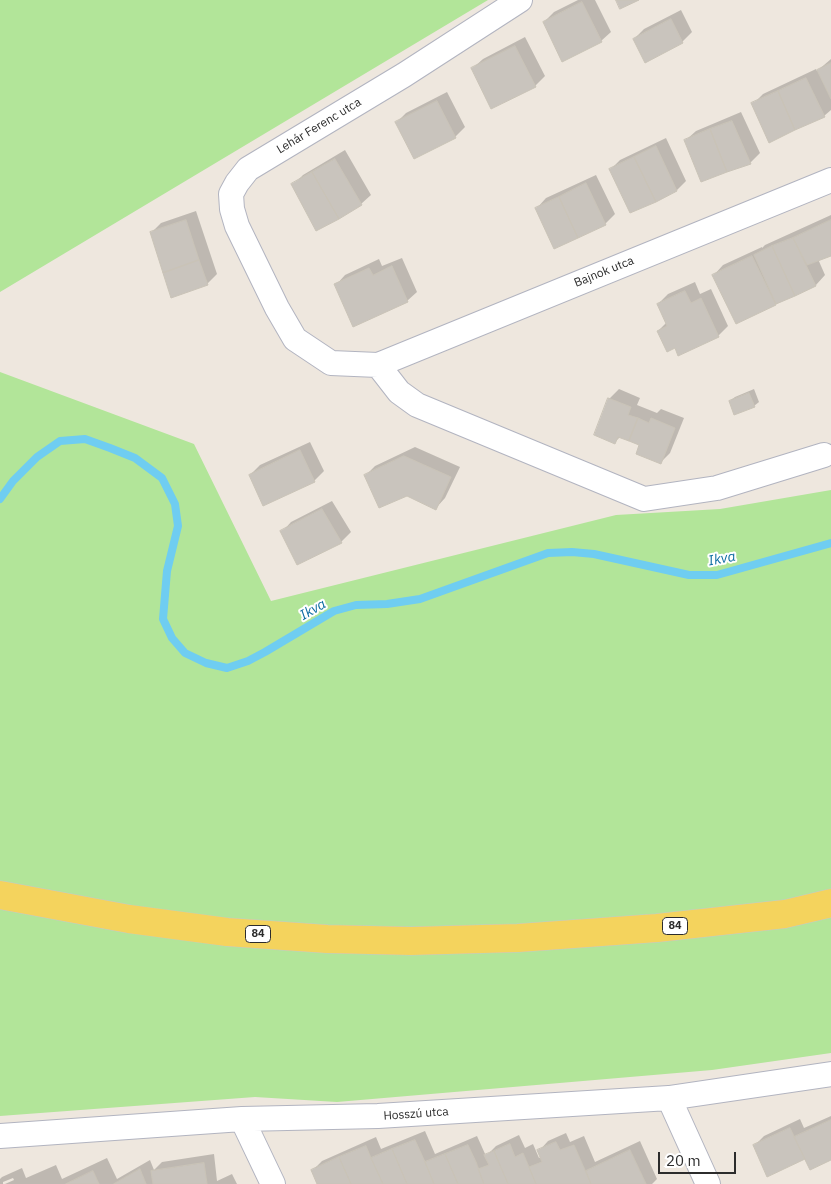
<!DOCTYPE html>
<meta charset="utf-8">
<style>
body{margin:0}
#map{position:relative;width:831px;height:1184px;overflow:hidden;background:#eee7de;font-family:"IBM Plex Sans",sans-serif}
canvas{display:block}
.scale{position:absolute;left:658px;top:1152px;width:78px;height:22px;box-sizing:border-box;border:2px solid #2c2c2c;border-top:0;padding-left:6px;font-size:15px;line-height:18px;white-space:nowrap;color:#2c2c2c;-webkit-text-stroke:4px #fff;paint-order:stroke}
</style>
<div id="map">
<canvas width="831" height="1184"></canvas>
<div class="scale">20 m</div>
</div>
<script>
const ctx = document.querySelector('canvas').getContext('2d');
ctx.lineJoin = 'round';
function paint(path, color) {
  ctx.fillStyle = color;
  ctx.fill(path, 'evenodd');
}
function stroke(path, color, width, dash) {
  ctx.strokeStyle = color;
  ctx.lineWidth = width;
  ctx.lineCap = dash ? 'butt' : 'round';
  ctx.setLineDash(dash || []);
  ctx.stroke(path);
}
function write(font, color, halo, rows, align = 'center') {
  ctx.font = font + ' "IBM Plex Sans",sans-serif';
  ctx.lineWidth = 4;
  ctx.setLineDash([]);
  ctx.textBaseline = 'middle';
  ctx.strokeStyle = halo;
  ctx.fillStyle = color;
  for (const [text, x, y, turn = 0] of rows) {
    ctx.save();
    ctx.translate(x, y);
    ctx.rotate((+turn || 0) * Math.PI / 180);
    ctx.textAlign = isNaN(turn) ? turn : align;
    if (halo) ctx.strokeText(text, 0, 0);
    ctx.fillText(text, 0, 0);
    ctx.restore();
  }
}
const green = new Path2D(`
 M0,0h488l-488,292z
 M0,372l194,72 77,157 345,-86 104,-6 111,-19v563l-119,17 -375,32 -82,-5 -255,19z`);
const shadow = new Path2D(`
 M578,0h17l16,32 -10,9 -57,-19 10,-10z
 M681,10l11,22 -10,10 -48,-3 10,-10z
 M525,37l20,39 -10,10 -62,-18 10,-9z
 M831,59v51l-7,6 -71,-12 10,-10 53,-25 1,2z
 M447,92l18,35 -10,10 -58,-15 9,-9z
 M741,112l19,41 -10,10 -64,-23 10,-9z
 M666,138l20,43 -9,9 -67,-20 10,-10z
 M345,150l26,45 -10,9 -68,-19 10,-10z
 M596,175l19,39 -10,10 -68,-16 9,-10z
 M196,211l21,63 -10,10 -56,-51 10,-10z
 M831,215v40l-13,4 7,16 -9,10 -79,38 -23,-48 9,-10 39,-18v1l3,-3z
 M402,258l15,34 -10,9 -71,-16 9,-10 34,-16 3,7z
 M695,282l5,12 11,-5 17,37 -10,10 -43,10 -17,-15 9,-9 -9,-18 10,-10z
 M619,389l21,9 -3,7 20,8 4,-4 23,9 -14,35 -10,10 -19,-19 -20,-8 -6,6 -6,-43z
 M754,389l5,13 -5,4 -24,-5 5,-4z
 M310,442l14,29 -10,10 -64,-6 10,-10z
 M415,447l45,20 -15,31 -9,10 -71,-32 10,-10z
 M332,501l19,31 -10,10 -59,-10 9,-10z
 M831,1116v43l-26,-1 -51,-12 10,-10 36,-17 4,9z
 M425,1131l10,23 42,-18 9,20 10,-10 23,-11 6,13 8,-4 6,14 2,-1 -2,-6 9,-10 18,-8 4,9 14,-6 11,26 45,-21 17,38 -5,5h-333l-6,-14 9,-9 54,-24 5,12z
 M214,1154l3,27 15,-7 5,10h-232l9,-4 -1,-2 -10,4v2h-3v-5l2,-2 20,-9 4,10 30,-13 6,14 45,-21 10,21 33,-19 4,10 8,-8z`);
const stream = new Path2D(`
 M0,499l13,-18 24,-24 23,-16 25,-2 25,9 25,10 27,20 13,26 3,22 -11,45 -4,48 9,19 13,15 21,10 21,5 21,-7 17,-9 69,-41 22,-6 31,-1 33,-5 128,-46 24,-1 22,2 95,21h28l114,-32`);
const building = new Path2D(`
 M616,0h23l-19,9z
 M582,2l20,40 -40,20 -19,-40z
 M671,19l12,24 -38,20 -12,-24z
 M515,46l21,41 -45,22 -20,-41z
 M831,63v36l-14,-29z
 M806,78l19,39 -30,13 -17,-39z
 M778,91l17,39 -26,13 -18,-40z
 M437,101l19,37 -42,21 -19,-37z
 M732,121l19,43 -24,8 -17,-43z
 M710,129l17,43 -26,10 -17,-42z
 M656,146l21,45 -21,11 -22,-45z
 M634,157l22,45 -26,11 -21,-44z
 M335,159l27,46 -23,14 -27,-47z
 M312,172l27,47 -23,12 -25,-47z
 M586,183l20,42 -28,13 -19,-41z
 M559,197l19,41 -24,11 -19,-41z
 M186,220l13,40 -36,13 -13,-41z
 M831,220v36l-24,9 -14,-27z
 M793,238l23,48 -21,10 -23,-50z
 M772,246l23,50 -19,8 -22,-49z
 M752,256l24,49 -40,19 -24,-49z
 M199,260l9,25 -37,13 -8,-25z
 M392,266l16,36 -55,25 -19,-43 35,-16 4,7z
 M685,291l6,12 10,-5 18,39 -41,19 -3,-8 -8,4 -10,-21 10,-5 -10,-22z
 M749,393l6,14 -21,8 -5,-14z
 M608,398l23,9 -3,8 10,3 -9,23 -11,-4 -3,7 -21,-9z
 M638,418l11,5 2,-5 24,10 -14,36 -25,-10 3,-9 -10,-4z
 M300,450l15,32 -52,24 -14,-31z
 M404,456l47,21 -15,33 -29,-14 -28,12 -15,-33z
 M322,509l20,34 -45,22 -17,-34z
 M831,1120v40l-21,10 -16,-33z
 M790,1128l15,31 -38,18 -14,-32z
 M415,1140l10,22 9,22h-27l-15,-35z
 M556,1142l4,8 14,-5 17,39h-55l-7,-17 13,-5 -5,-12z
 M510,1144l5,13 8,-4 13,31h-28l-14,-33z
 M468,1145l8,17 8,22h-26l-13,-30z
 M366,1146l5,12 12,26h-32l-12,-27z
 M392,1149l15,35h-24l-12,-26z
 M630,1150l16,34h-55l-5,-13z
 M494,1151l14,33h-24l-6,-15 11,-4 -5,-10z
 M445,1154l13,30h-24l-9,-22z
 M339,1157l12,27h-34l-6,-14z
 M204,1163l3,21h-54l-2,-13z
 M140,1169l6,15h-32z
 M93,1171l6,13h-33z`);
const street = new Path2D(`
 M378,365l-47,-2 -36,-24 -18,-31 -40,-82 -5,-17 -1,-15 6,-11 11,-14 156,-94 116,-75
 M824,455l-107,33 -73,11 -227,-94 -18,-13 -21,-27 453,-185
 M669,1098l39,86
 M242,1119l31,65
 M0,1136l242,-17 136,-3 291,-18 162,-24`);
const primary = new Path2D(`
 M0,895l129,24 98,13 100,7 84,2 107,-3 139,-10 128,-14 46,-11`);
const shields = [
 [675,926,25],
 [258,934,25]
];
const shieldNames = [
 ["84",675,926],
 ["84",258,934]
];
const streetNames = [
 ["Lehár Ferenc utca",319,126,-31],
 ["Bajnok utca",604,272,-22],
 ["Hosszú utca",416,1114,-4]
];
const waterNames = [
 ["Ikva",722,559,-11],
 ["Ikva",313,610,-30]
];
paint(green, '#b2e599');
paint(shadow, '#0003');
stroke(stream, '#6fcdf1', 8);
paint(building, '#c9c4bd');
stroke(building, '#c9c3b7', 1);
stroke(street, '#b2b4c0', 26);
stroke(primary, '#c8c8c8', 29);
stroke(street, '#fff', 24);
stroke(primary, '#f4d35d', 28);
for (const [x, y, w] of shields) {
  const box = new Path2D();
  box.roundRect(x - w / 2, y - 8.5, w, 17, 4);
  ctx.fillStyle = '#fff';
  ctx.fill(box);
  stroke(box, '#2c2c2c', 1);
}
write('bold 11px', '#2c2c2c', null, shieldNames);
write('12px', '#2c2c2c', '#fff', streetNames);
write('italic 14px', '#0b6ba1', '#fff', waterNames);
</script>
